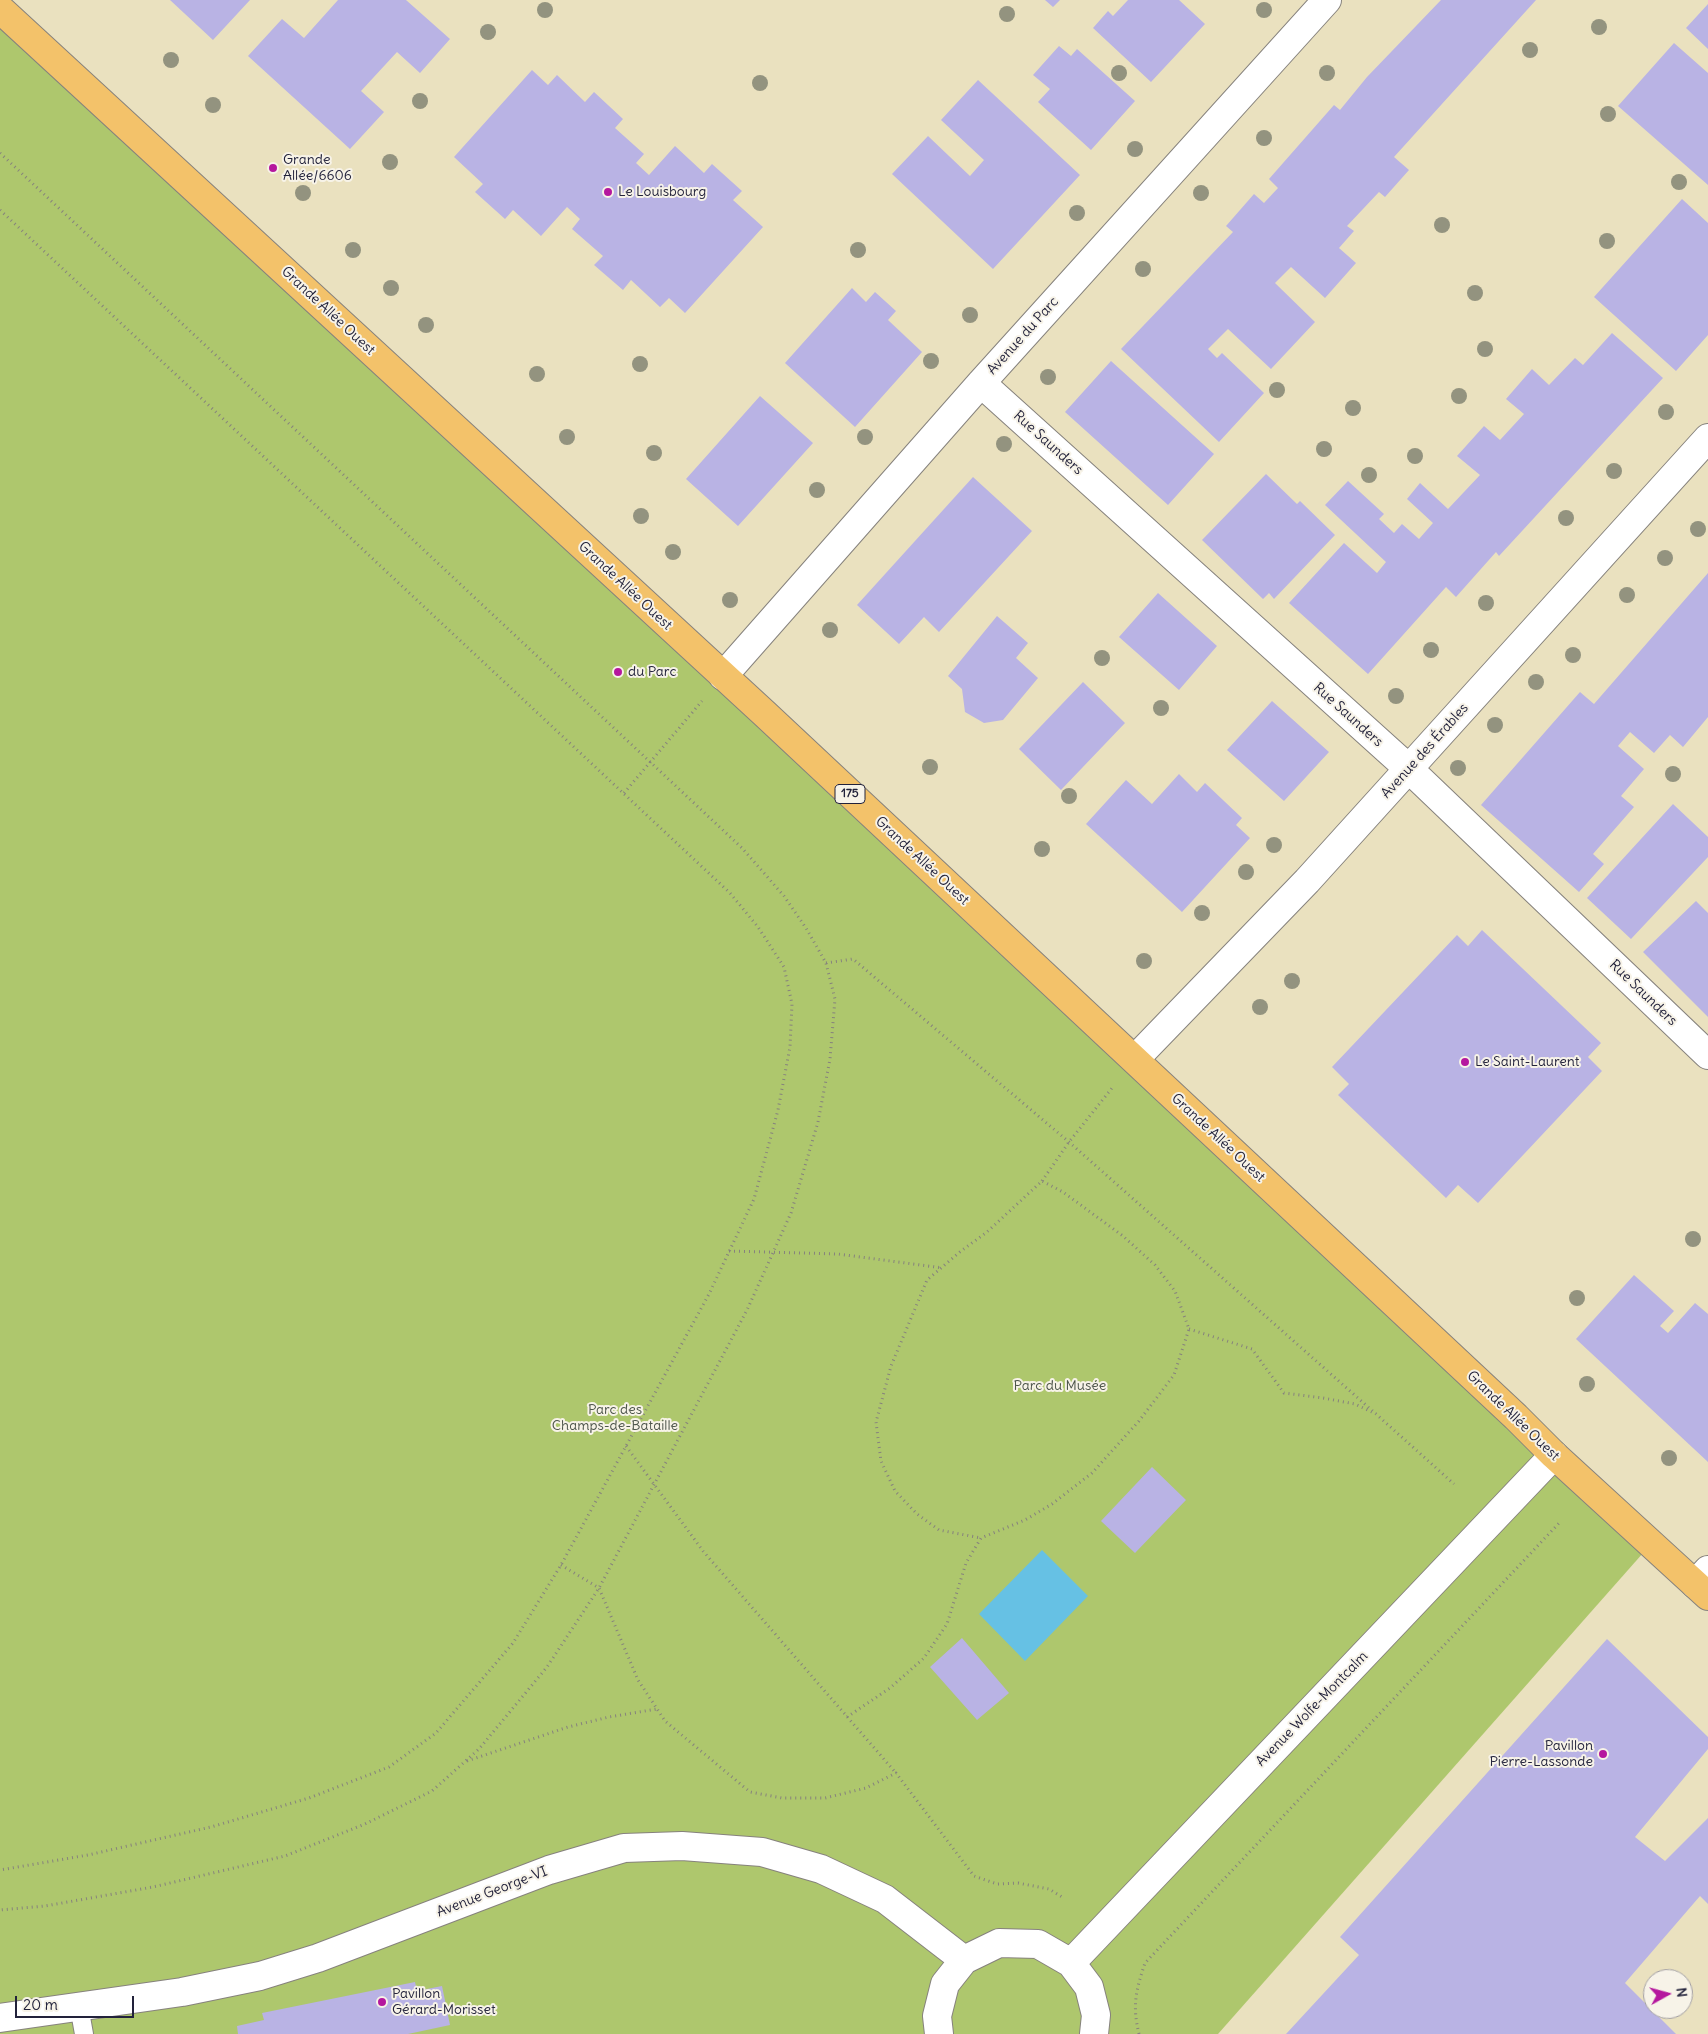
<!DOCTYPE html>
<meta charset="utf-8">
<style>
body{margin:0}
#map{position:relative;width:1708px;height:2034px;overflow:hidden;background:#eae1bf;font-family:Delius,sans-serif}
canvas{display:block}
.north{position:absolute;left:1643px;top:1969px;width:50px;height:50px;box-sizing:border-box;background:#f7f3e8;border:1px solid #a29fa3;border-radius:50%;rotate:83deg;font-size:14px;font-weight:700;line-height:20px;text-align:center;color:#22223b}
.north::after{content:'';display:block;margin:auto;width:18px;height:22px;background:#b5179e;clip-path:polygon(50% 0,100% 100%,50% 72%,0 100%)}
.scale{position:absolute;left:15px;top:1996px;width:119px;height:22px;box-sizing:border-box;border:2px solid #22223b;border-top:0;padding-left:6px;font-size:15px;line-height:18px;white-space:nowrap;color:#22223b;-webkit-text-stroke:4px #f7f3e8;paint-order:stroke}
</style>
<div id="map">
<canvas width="1708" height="2034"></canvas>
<div class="north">N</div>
<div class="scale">20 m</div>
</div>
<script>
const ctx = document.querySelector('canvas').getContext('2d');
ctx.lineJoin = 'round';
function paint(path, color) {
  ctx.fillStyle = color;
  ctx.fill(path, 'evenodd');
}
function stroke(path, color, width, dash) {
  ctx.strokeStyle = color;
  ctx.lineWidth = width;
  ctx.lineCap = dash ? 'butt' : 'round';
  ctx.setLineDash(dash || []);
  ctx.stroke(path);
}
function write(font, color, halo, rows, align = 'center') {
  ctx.font = font + ' Delius,sans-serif';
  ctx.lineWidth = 4;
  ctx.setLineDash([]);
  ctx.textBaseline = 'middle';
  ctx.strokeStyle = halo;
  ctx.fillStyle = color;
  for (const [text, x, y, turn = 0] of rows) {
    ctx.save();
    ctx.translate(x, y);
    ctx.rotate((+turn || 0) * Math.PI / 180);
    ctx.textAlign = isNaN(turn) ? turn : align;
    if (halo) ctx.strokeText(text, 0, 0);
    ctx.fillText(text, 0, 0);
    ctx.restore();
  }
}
const green = new Path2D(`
 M0,0l1651,1544 -433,490h-1218z`);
const water = new Path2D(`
 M1042,1550l46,46 -63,65 -46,-47z`);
const building = new Path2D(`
 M170,0h80l-37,40z
 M338,0h68l44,39 -30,34 -23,-21 -36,39 23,21 -34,37 -102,-93 34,-37 22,19z
 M1045,0h15l-7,7z
 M1128,0h51l26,24 -54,58 -58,-54 15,-17 5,5z
 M1441,0h95l-142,157 15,13 -24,27 -6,-5 -32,34 7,5 -15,17 17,15 -31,35 -34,-31 -16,16 40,39 -44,47 -43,-40 -20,20 9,9 5,-5 42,40 -45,49 -98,-93 112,-117 -7,-6 28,-32 10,9 14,-15 -9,-9 65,-74 6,5 27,-33z
 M1708,4v45l-22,-21z
 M1674,43l34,30v112l-90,-79z
 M1059,46l12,10 6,-7 58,52 -44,49 -53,-48 12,-13 -17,-14z
 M532,70l16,15 9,-10 28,27 9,-10 29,27 -8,9 29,26 -8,9 13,12 26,-29 29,27 8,-9 30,27 -9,9 30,27 -78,86 -16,-15 -9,9 -29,-27 -8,10 -29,-25 9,-9 -31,-27 8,-10 -13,-12 -26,29 -28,-26 -8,9 -30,-27 8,-8 -29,-27z
 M978,80l102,95 -87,94 -101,-95 36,-38 42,40 14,-16 -43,-40z
 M1682,199l26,24v112l-32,36 -82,-74z
 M852,288l14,14 9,-10 21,19 -8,9 34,32 -67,75 -70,-64z
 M1612,333l51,45 -164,178 -3,-4 -40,45 -10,-10 -78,87 -79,-71 55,-60 33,30 9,-11 -61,-57 23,-24 36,33 -5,5 15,14 8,-9 17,15 14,-16 -26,-24 13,-16 28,26 32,-34 -23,-19 27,-30 16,14 24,-26 -18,-15 26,-30 17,16 26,-27 8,7z
 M1111,361l103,93 -46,51 -103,-93z
 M760,396l53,47 -75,83 -52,-47z
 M1266,474l31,30 3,-3 35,34 -61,64 -5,-6 -6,6 -61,-59z
 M973,477l59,54 -93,101 -15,-15 -25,27 -42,-39z
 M1708,573v144l-25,30 -13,-12 -16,18 -24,-21 -12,14 26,23 -23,27 13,11 -41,47 11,10 -25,28 -98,-87 99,-113 14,12z
 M1158,593l59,53 -38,44 -60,-53z
 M997,616l31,27 -12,15 22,20 -35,42 -19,3 -19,-11 -3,-23 -14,-13z
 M1083,682l42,41 -64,67 -42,-41z
 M1272,701l57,51 -45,49 -57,-51z
 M1179,774l18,18 8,-9 37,35 -6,7 14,13 -68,74 -96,-88 40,-44 26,24z
 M1673,804l35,33v20l-77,82 -44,-41z
 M1696,901l12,12v104l-65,-65z
 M1482,930l119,113 -13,14 14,14 -124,132 -20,-18 -12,13 -108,-103 11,-11 -17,-17 125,-132 11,11z
 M1634,1275l40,36 -14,15 8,7 27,-30 13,11v148l-132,-123z
 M1152,1467l34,33 -51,53 -34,-32z
 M962,1638l47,55 -32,27 -47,-53z
 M1607,1639l101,98v12l-73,88 30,24 43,-43v86l-8,-8 -75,87 51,51h-390l73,-79 -19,-18z
 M415,1982l2,9 25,-5 8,39 -42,9h-170l-1,-8 27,-6 -2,-7z`);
const path = new Path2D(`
 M0,153l742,695 42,48 22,32 20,35 9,36 -5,60 -12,63 -27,91 -44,97 -148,278 -52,79 -68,82 -47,42 -67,33 -80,32 -132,31 -108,19 -45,4
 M0,210l730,683 28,34 26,40 8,37 -2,43 -12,63 -24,89 -45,95 -148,271 -48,78 -77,90 -47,34 -80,31 -98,29 -123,28 -88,15
 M624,793l78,-92
 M826,963l27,-4 216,183 307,272
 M1042,1181l27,-39 43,-54
 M729,1251l109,3 105,14
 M1189,1329l63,20 32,44 39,5 32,6 21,10 78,70
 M626,1446l77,105 193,222
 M561,1565l38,23 39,92 27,41 85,71 32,6h43l41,-10 30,-15 78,103 23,8 21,-1 31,6 13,8
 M847,1717l43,-29 34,-30 23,-34 19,-61 15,-25 44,-18 27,-16 40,-31 47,-52 35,-46 15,-46 -14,-38 -20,-26 -32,-29 -60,-44 -21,-11 -55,51 -26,19 -34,29 -36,86 -15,56 5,39 14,30 22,23 22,16 42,8
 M467,1761l101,-34 41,-10 48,-8
 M1139,2034c-7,-29 -3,-44 6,-71l416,-442`);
const lane = new Path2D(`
 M79,2006l5,28`);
const street = new Path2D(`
 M981,383l428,386 299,286
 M723,676l258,-293 346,-383
 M1135,1059l172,-178 401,-443
 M1695,1584l13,-14
 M1071,1963l483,-508
 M0,2018l182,-26 78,-16 58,-18 231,-88 75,-22 58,-2 80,6 59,17 64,30 79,61
 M939,2034l-2,-18 8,-32 19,-24 35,-17 39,1 33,19 18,24 7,28 -2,19`);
const primary = new Path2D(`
 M0,9l765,705 751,703 38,38 154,141`);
const trees = [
 [545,10],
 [1264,10],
 [1007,14],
 [1599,27],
 [488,32],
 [1530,50],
 [171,60],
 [1119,73],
 [1327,73],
 [760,83],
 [420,101],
 [213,105],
 [1608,114],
 [1264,138],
 [1135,149],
 [390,162],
 [1679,182],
 [303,193],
 [1201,193],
 [1077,213],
 [1442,225],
 [1607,241],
 [353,250],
 [858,250],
 [1143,269],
 [391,288],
 [1475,293],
 [970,315],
 [426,325],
 [1485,349],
 [931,361],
 [640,364],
 [537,374],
 [1048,377],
 [1277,390],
 [1459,396],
 [1353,408],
 [1666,412],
 [567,437],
 [865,437],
 [1004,444],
 [1324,449],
 [654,453],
 [1415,456],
 [1614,471],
 [1369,475],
 [817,490],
 [641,516],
 [1566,518],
 [1698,529],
 [673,552],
 [1665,558],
 [1627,595],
 [730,600],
 [1486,603],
 [830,630],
 [1431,650],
 [1573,655],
 [1102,658],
 [1536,682],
 [1396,696],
 [1161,708],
 [1495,725],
 [930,767],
 [1458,768],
 [1673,774],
 [1069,796],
 [1274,845],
 [1042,849],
 [1246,872],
 [1202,913],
 [1144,961],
 [1292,981],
 [1260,1007],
 [1693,1239],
 [1577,1298],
 [1587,1384],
 [1669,1458]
];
const markers = [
 [273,168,5,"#b5179e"],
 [608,192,5,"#b5179e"],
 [618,672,5,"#b5179e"],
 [1465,1062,5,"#b5179e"],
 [1603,1754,5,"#b5179e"],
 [382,2002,5,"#b5179e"]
];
const shields = [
 [850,794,30]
];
const shieldNames = [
 ["175",850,794]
];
const poiNames = [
 ["Grande",283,160],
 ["Allée/6606",283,176],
 ["Le Louisbourg",618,192],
 ["du Parc",628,672],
 ["Le Saint-Laurent",1475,1062],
 ["Pavillon",1593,1746,"right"],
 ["Pierre-Lassonde",1593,1762,"right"],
 ["Pavillon",392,1994],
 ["Gérard-Morisset",392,2010]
];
const streetNames = [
 ["Grande Allée Ouest",328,311,43],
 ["Avenue du Parc",1023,336,-48],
 ["Rue Saunders",1048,443,42],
 ["Grande Allée Ouest",625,586,43],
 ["Rue Saunders",1348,715,42],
 ["Avenue des Érables",1425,751,-48],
 ["Grande Allée Ouest",922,861,43],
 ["Rue Saunders",1643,993,44],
 ["Grande Allée Ouest",1218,1138,43],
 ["Grande Allée Ouest",1513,1416,44],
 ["Avenue Wolfe-Montcalm",1312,1709,-46],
 ["Avenue George-VI",492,1892,-21]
];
const parkNames = [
 ["Parc du Musée",1060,1386],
 ["Parc des",615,1410],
 ["Champs-de-Bataille",615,1426]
];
paint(green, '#aec76d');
paint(water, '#66c1e4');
paint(building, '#b9b3e4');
stroke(lane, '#86827d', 20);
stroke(street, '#86827d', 30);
stroke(primary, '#86827d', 30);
stroke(path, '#86827d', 3, [1, 4]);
stroke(lane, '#fff', 18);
stroke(street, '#fff', 28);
stroke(primary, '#f3c26a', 28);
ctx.fillStyle = '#93937f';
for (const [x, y] of trees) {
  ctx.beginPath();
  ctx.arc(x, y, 8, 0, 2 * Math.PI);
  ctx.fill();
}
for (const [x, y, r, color] of markers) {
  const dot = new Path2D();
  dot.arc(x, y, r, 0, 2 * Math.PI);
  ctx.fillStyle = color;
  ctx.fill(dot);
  stroke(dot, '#f7f3e8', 2);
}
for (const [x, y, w] of shields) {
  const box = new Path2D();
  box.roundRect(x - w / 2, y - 9.5, w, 19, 4);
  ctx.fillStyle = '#f7f3e8';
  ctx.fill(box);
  stroke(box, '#22223b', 1);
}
write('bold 12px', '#22223b', null, shieldNames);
write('14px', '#22223b', '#f7f3e8', poiNames, 'left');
write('14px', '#22223b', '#f7f3e8', streetNames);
write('14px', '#4c544a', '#f7f3e8', parkNames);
</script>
